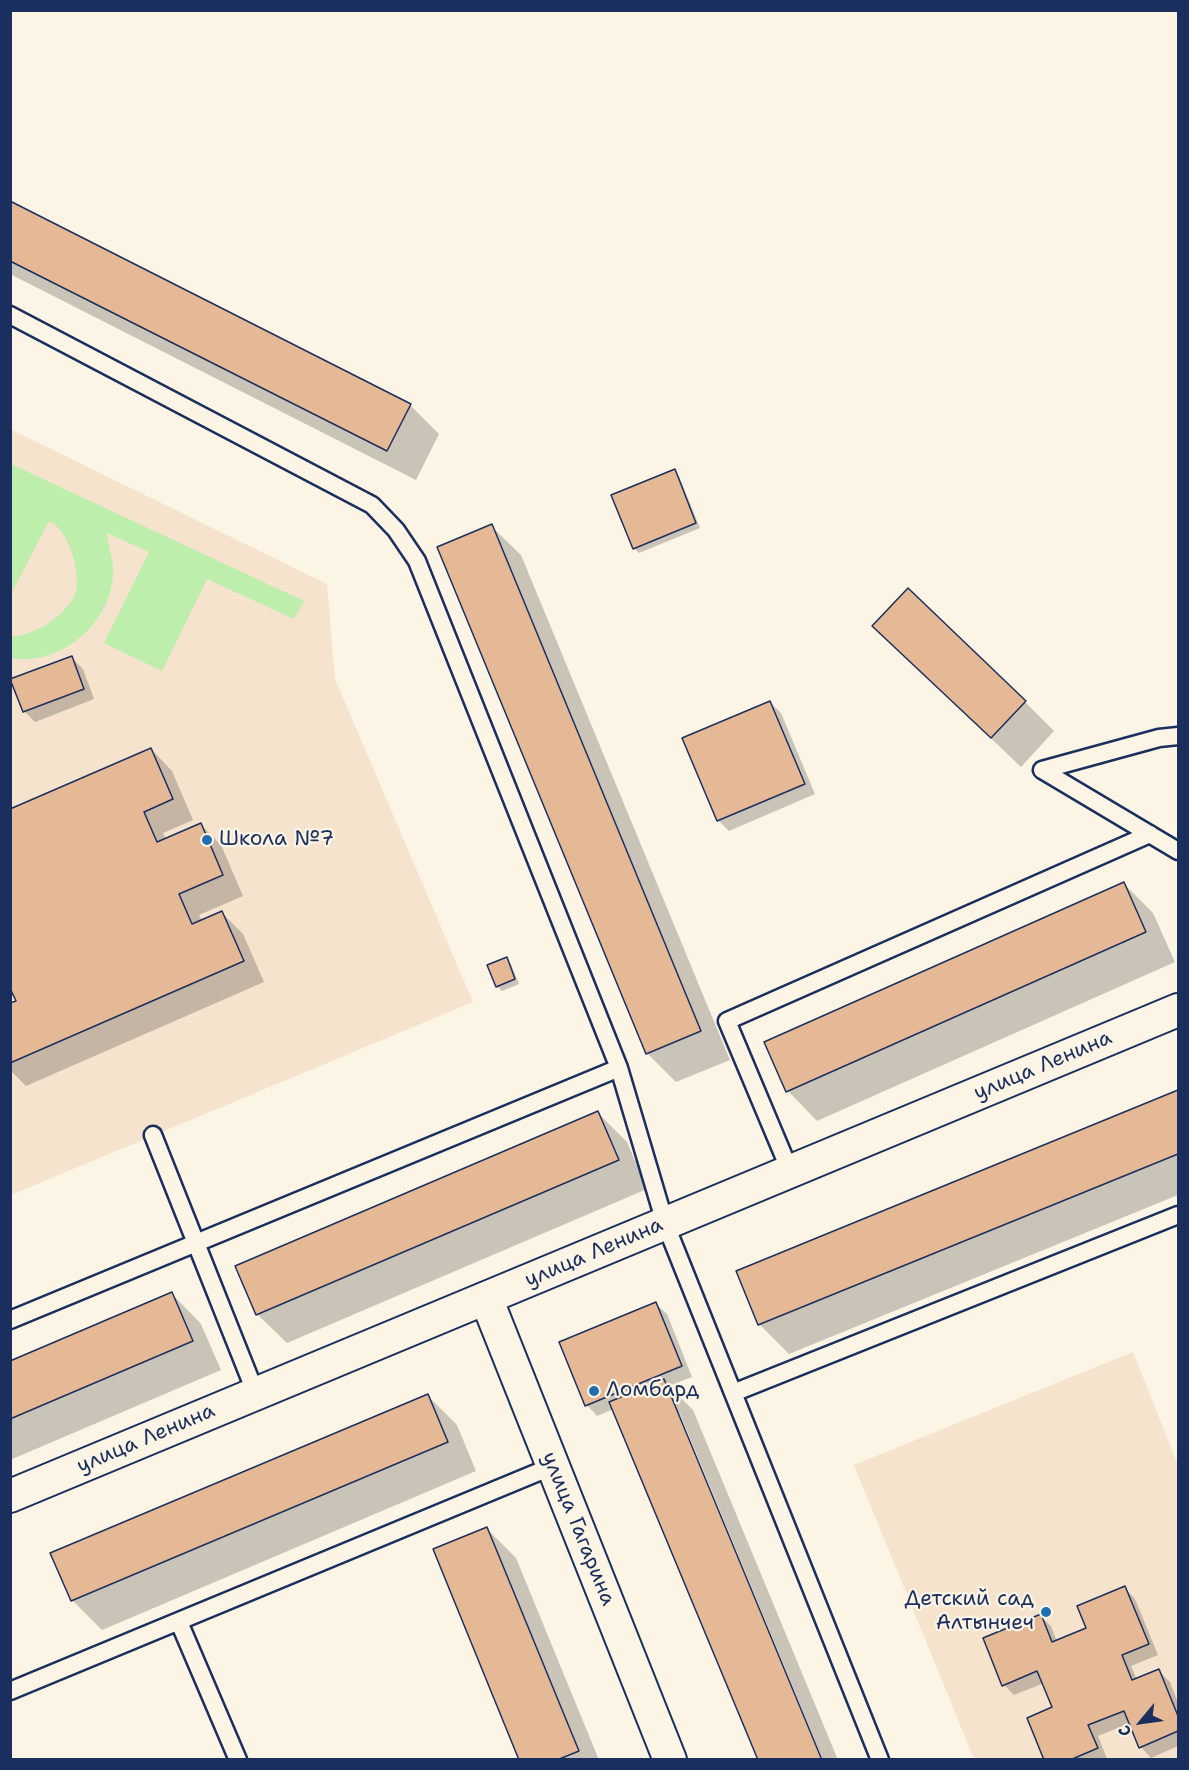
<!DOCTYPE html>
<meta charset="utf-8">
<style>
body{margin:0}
#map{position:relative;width:1189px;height:1770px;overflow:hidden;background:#fcf5e5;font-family:"Shantell Sans",sans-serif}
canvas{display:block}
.frame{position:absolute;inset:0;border:12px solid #1b2f5e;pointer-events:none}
.north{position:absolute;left:1111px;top:1692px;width:60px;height:60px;-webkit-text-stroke:4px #fcf5e5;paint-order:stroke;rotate:241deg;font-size:16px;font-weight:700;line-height:24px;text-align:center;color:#1b2f5e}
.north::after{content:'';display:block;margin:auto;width:21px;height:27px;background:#1b2f5e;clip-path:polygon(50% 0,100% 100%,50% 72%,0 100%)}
</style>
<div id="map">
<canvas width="1189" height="1770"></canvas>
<div class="frame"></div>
<div class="north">С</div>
</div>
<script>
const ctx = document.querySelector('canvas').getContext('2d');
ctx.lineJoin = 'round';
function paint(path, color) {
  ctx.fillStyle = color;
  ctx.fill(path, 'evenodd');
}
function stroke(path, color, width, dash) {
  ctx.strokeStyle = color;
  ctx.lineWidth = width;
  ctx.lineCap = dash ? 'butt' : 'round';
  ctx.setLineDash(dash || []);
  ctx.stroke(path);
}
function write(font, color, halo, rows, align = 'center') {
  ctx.font = font + ' "Shantell Sans",sans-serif';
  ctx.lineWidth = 4.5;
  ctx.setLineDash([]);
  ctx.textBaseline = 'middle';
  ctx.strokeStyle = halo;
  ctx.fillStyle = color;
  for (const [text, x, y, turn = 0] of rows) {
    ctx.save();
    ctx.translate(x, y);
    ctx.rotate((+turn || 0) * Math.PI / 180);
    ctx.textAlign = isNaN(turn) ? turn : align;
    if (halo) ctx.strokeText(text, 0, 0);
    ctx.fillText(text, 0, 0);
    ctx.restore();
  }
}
const built = new Path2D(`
 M10,429l317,155 8,95 138,323 -462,193z
 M1133,1352l45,113v294h-204l-120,-294z`);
const green = new Path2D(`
 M11,464l293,137 -10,18 -87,-40 -45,92 -58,-28 45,-91 -42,-19c1,12 6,25 6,36 1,52 -51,98 -102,89v-22c23,1 58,-22 65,-45 5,-20 -8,-62 -27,-70l-38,73z`);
const shadow = new Path2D(`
 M10,203l400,202 29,29 -23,46 -406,-206z
 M674,471l5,5 21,52 -61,25 -5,-5z
 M491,526l30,29 209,505 -54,22 -29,-29z
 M904,655l121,47 29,29 -33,36z
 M72,658l11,11 11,30 -59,23 -11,-11z
 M770,702l11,11 34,81 -86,37 -11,-11z
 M151,749l21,22 21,49 -30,13 3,6 34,-15 21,21 22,51 -44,19 3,6 20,-8 21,21 21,48 -238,104 -16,-16v-65l8,-4 -3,-6 -5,2v-187z
 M1124,884l29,29 22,49 -358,159 -29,-30 -22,-48z
 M506,959l5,5 8,20 -17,7 -5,-5z
 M1178,1092v103l-389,159 -29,-29 -22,-53z
 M598,1113l29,29 20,47 -360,154 -30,-29z
 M172,1294l29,30 20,46 -211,90v-97z
 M656,1304l11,10 25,63 -23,9 24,24 145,350h-15l-143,-346 -66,-5 -17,7 -10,-11z
 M427,1395l30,30 19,46 -374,159 -30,-30 -20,-46z
 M487,1529l29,29 83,202h-78z
 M1125,1588l10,11 23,56 -27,11 6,14 22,-9 11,11 8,21v43l-27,12 -10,-11 -11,-24 -32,13 9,23 -62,1 9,-52 -10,-25 -30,12 -10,-10 36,-69 11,10 6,16 31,-13z`);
const building = new Path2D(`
 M10,201l401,203 -24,47 -377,-190z
 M675,469l21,54 -63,26 -22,-54z
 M492,524l209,507 -55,23 -209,-507z
 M908,588l118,113 -35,37 -119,-112z
 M72,656l12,33 -61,23 -13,-33z
 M770,701l35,83 -88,37 -35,-83z
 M151,748l22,51 -29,13 13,30 44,-19 22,52 -44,19 13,30 30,-13 22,50 -234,102v-60l6,-2 -6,-13v-179z
 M1124,882l22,50 -360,160 -22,-50z
 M507,957l8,22 -19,8 -9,-22z
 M1178,1090v64l-420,171 -22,-54z
 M598,1111l21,49 -363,155 -21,-49z
 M172,1292l21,49 -183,78v-58z
 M656,1302l26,64 -97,40 -26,-64z
 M664,1379l158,381h-64l-149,-358z
 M428,1394l20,48 -377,159 -21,-48z
 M487,1527l92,224 -22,9h-38l-86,-211z
 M1125,1586l24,58 -27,11 10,25 27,-11 19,47v15l-39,17 -15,-37 -36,14 10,23 -28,12h-26l-17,-42 25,-11 -15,-36 -35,15 -19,-48 58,-24 11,28 34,-14 -9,-22z`);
const lane = new Path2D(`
 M10,315l362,190 24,25 21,31 202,507 46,155 215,537
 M1042,770l136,81
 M1042,770l117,-32 19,-2
 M153,1135l103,259
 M790,1171l-63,-150 423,-187
 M10,1320l609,-252
 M733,1393l445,-178
 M179,1622l59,138
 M10,1691l543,-225`);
const street = new Path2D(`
 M486,1298l184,462
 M10,1496l1168,-486`);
const markers = [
 [207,840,6,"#1f6fb2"],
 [594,1391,6,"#1f6fb2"],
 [1046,1612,6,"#1f6fb2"]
];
const poiNames = [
 ["Школа №7",219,840],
 ["Ломбард",606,1391],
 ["Детский сад",1034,1600,"right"],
 ["Алтынчеч",1034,1624,"right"]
];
const streetNames = [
 ["улица Ленина",1043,1066,-23],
 ["улица Ленина",594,1253,-23],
 ["улица Ленина",146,1439,-23],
 ["улица Гагарина",578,1529,68]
];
paint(built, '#f5e3cd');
paint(green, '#beeeac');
paint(shadow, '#0003');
paint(building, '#e6b996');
stroke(building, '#1b2f5e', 1.5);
stroke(lane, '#1b2f5e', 21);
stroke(street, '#1b2f5e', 36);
stroke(lane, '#fcf5e5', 16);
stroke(street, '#fcf5e5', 32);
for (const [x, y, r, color] of markers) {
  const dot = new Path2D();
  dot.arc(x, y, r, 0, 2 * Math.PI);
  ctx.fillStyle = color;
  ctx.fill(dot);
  stroke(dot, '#fcf5e5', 2);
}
write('21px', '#1b2f5e', '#fcf5e5', poiNames, 'left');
write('21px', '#1b2f5e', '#fcf5e5', streetNames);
</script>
